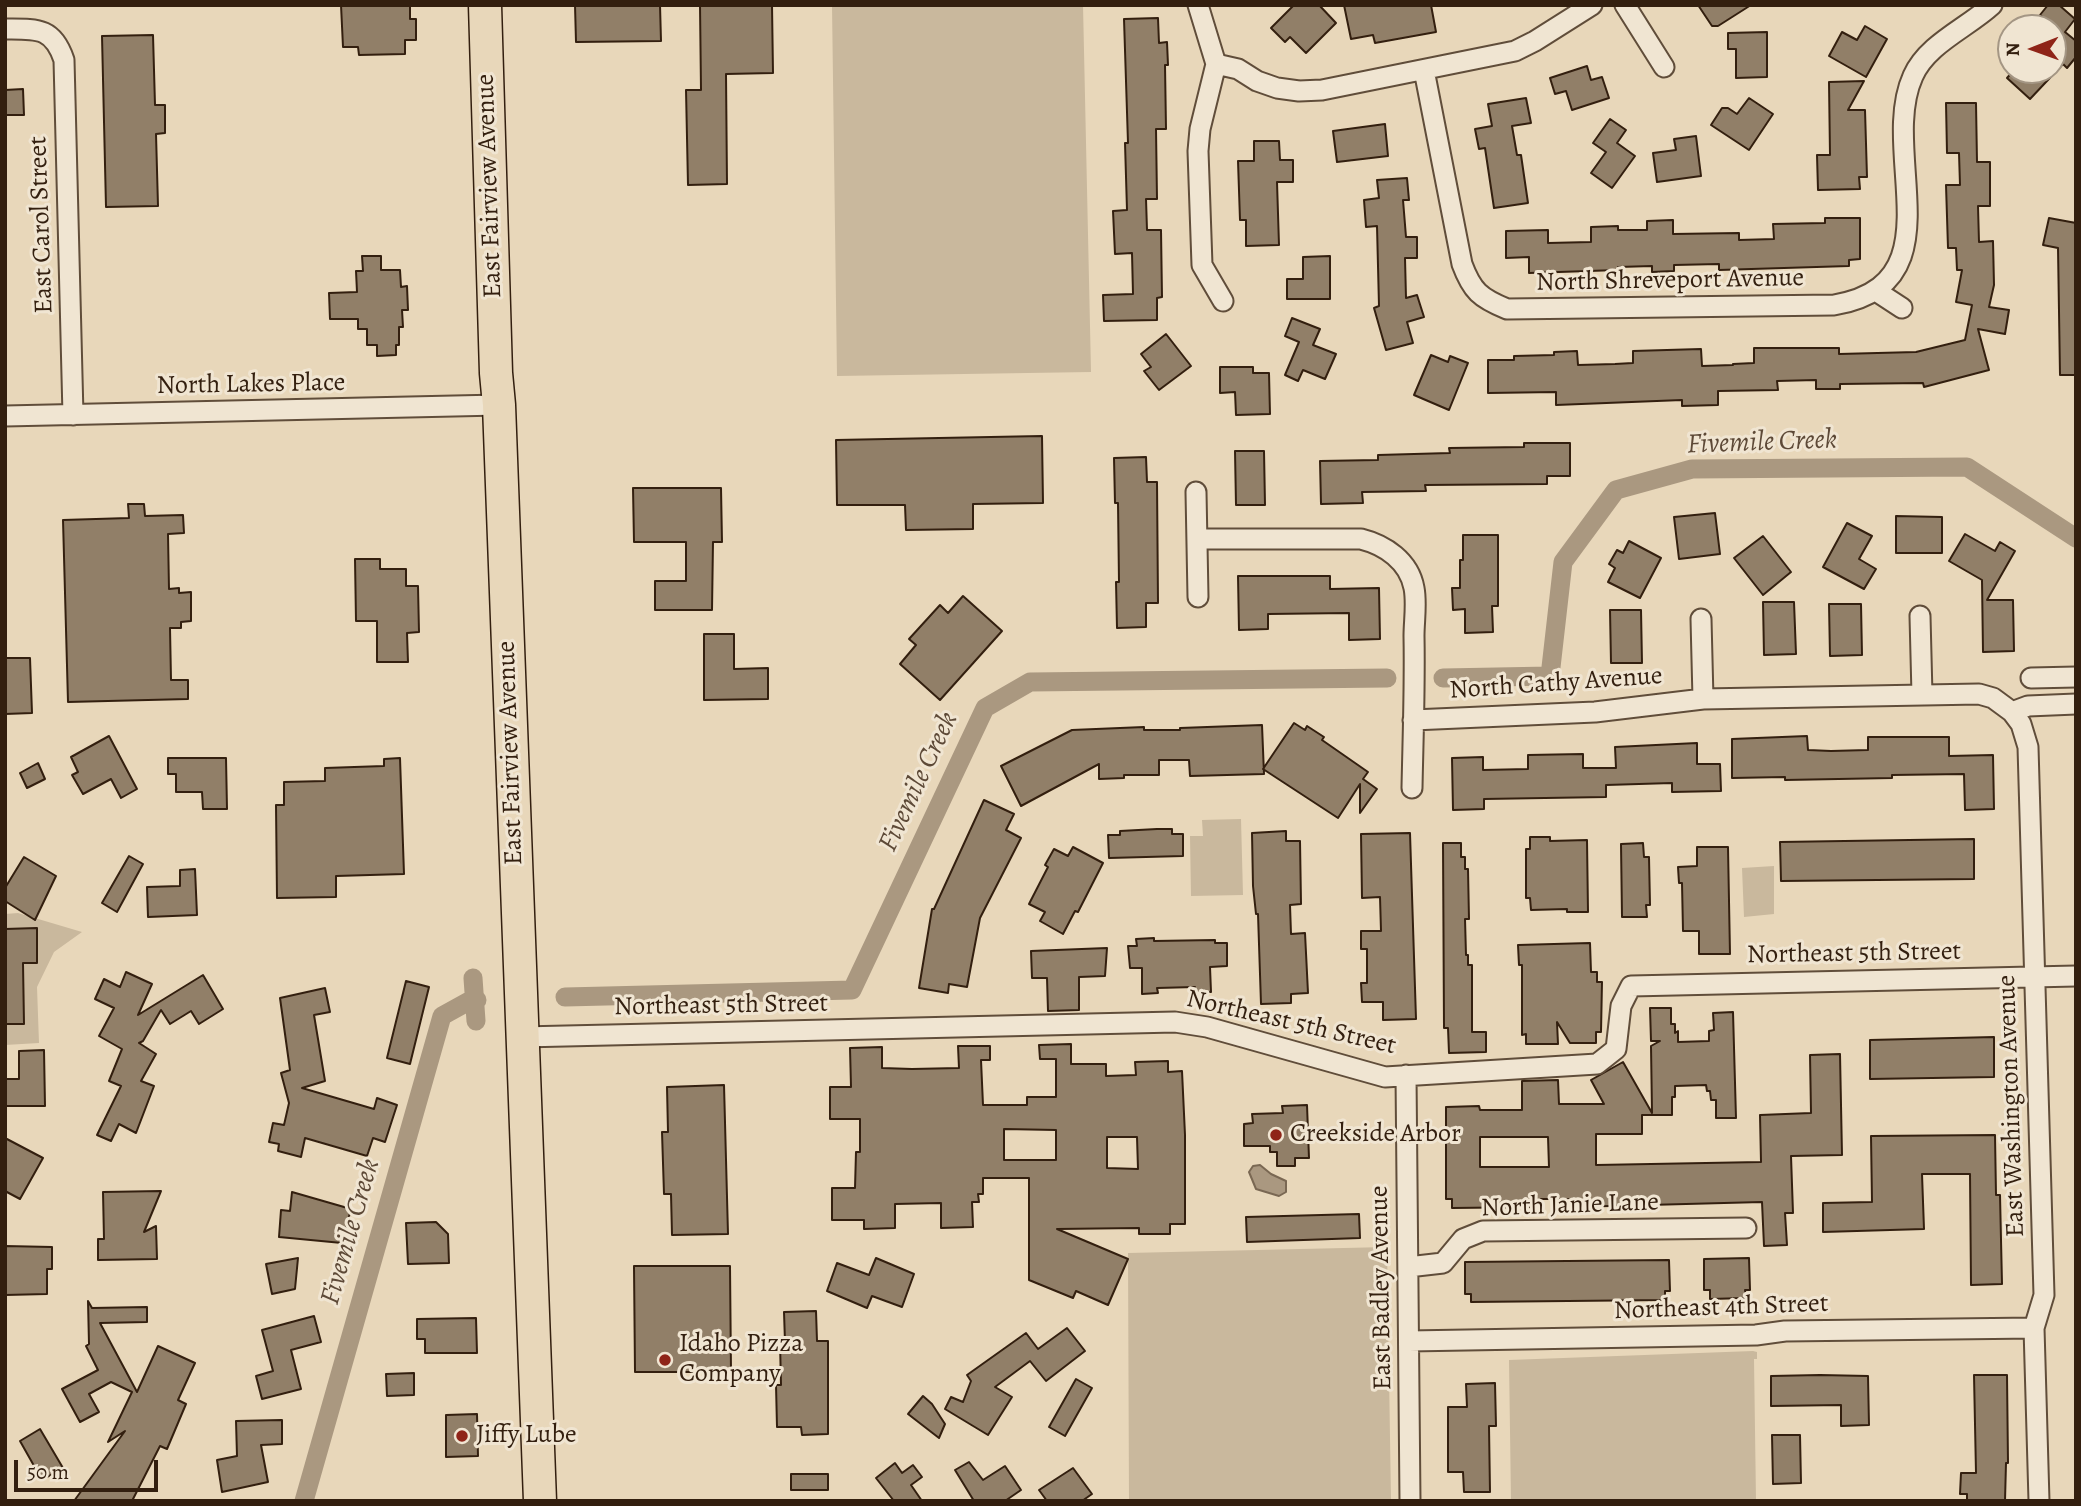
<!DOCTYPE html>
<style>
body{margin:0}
#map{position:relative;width:2081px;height:1506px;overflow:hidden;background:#e8d7ba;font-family:Alegreya,serif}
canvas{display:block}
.frame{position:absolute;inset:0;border:7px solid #331f0f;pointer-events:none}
.north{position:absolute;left:1997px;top:14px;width:70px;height:70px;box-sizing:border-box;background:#f0e5d2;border:2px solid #a49684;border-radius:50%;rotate:269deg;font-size:19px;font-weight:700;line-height:28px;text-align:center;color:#331f0f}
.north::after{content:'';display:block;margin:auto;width:24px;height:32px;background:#8f2418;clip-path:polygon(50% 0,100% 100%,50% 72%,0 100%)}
.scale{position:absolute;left:14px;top:1460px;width:144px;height:32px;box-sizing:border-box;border:4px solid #331f0f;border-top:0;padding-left:9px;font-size:21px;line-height:24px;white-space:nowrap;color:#331f0f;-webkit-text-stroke:5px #f0e5d2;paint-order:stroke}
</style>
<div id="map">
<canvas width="2081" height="1506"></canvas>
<div class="frame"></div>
<div class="north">N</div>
<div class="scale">50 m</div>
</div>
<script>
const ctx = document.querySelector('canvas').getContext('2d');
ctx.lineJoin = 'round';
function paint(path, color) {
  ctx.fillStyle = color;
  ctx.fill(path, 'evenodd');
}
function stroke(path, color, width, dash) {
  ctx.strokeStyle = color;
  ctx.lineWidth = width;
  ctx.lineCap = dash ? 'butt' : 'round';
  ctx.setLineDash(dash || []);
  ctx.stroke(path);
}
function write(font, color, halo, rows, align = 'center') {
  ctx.font = font + ' Alegreya,serif';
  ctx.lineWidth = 6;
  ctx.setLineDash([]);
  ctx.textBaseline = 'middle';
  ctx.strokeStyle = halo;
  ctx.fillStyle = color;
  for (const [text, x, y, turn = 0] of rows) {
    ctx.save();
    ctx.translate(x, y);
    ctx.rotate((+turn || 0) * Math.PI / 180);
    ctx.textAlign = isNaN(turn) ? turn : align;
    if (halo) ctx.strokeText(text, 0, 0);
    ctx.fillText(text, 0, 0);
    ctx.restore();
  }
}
const green = new Path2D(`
 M832,5h251l8,367 -254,4z
 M1241,819l2,76 -52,1 -1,-60h13l-1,-16z
 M1774,866v48l-30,3 -2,-49z
 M18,913l64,19 -28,20 -17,35 2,56 -34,2v-131z
 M1387,1247l4,254h-262l-1,-248z
 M1753,1351l4,1v7h-3l2,142h-245l-2,-141z`);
const water = new Path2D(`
 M1260,1165l11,9 15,7v11l-7,4 -23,-7 -7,-17 4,-6z`);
const canal = new Path2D(`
 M1443,678l107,-2 13,-114 53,-72 76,-21 275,-2 109,71
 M473,978l3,43
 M565,997l287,-7 133,-282 45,-26 357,-4
 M304,1501l138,-485 29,-16h6`);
const building = new Path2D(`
 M341,5h69v14h6v21h-11v14l-46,1 -1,-8h-15z
 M575,5h85l1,36 -85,1z
 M700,5h72l1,68 -47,1 1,110 -39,1 -2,-95h15z
 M1294,5h25l17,18 -30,30 -16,-16 -5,5 -14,-14z
 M1344,5h87l5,27 -61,11 -2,-8 -22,4z
 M1698,5h53l-33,21h-6z
 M2048,5h11l16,14 -10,13 11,9v16l-9,11 -4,-4 -33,35 -23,-21 7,-8h39v-44l-13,-11z
 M1158,18l1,25 8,-1 1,23h-3l1,64h-10l1,70h-11l1,31h14l1,67 -5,1v22l-53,1 -1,-26 30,-1 -1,-41 -17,1 -2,-43 14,-1 -2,-67h3l-4,-124z
 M1865,26l22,13 -21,38 -37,-21 13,-24 15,8z
 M1767,32v45l-31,1v-29h-8v-16z
 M153,35l2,70h10v28l-9,1 2,72 -52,1 -4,-171z
 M1587,66l4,14 11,-3 7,21 -37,12 -6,-19 -11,3 -5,-16z
 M1864,81l-16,29h17l2,67h-8l1,12 -42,1 -1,-35h13l-1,-73z
 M23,89l1,26h-19v-25z
 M1526,98l5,25 -19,3 5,29h4l7,48 -34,5 -9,-60 -6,1 -4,-20 17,-3 -4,-22z
 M1749,98l24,16 -24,36 -38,-25 11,-17h6l9,6z
 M1946,103h30l1,59h13v44h-12l1,36 14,-1 1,44 -5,22 20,3 -4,24 -27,-5 11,41 -65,17 -1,-4 -83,1v5h-24v-9l-39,1 1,9 -60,1v14l-36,1v-6l-126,5v-13l-68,1v-33h26v-4l40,-1v-3l23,-1 1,14 37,-1 18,-1v-12l68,-2 1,17 31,-1v-1l21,-1v-15h85v6l77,-2 49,-12 7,-35 -16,-3 6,-32h-5l-1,-22h-8l-2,-63h14l-1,-32h-12z
 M1610,119l16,11 -9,13 18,13 -23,32 -21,-15 15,-21 -13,-9z
 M1385,124l3,32 -51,6 -4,-31z
 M1696,136l5,40 -44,6 -4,-29 23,-3 -2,-11z
 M1254,141h25l1,19h13v22h-16l2,63 -33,1v-26h-6l-2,-59h16z
 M1407,178l2,22h-6l3,37h11v21h-12l1,40 11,-3 7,22 -17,5 6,21 -27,7 -12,-42 5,-2 -2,-80 -11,1 -2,-27 15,-2 -2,-18z
 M1825,218h35v41l-11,1v6l-130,4v-6l-45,1v6l-22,1v-6l-34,1v3l-89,3v-16l-23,1v-27l42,-1v13l43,-1v-15l27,-1v4h29v-9l26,-1v14l66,-1v7l35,-1 -1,-15 52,-1z
 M2049,218l27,5v152h-16l-2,-127 -15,-3z
 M362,256h19v14h19l1,17 6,-1 1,24h-6l1,17h-4v18h-3v10l-19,1v-11h-10v-16h-9v-10h-28l-1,-26 28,-1 -1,-21h7z
 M1330,256v43h-43v-20h16v-22z
 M1292,318l28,11 -7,16 23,9 -11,25 -22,-9 -5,11 -13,-6 14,-33 -14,-6z
 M1166,334l25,32 -32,24 -15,-19 7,-4 -10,-13z
 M1431,355l17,7 2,-6 18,7 -19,47 -35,-15z
 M1220,367h33v6h16l1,41 -34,1 -1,-23 -15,1z
 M1042,436l1,67 -70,1v25l-67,1 -1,-25h-68l-1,-65z
 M1524,443h46v33h-23v8l-122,1 1,6 -64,1 1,11 -42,1 -1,-43 58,-1v-5l72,-2 -1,-5 75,-1z
 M1235,451h29l1,54h-29z
 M1146,457l1,25h10l1,121h-12v24l-29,1 -1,-46h3l-1,-79h-3l-1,-45z
 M633,488h88l1,54h-9l-1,68h-57v-29h31v-39h-52z
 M128,504h16l1,12 38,-1 1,18 -16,1 1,55 10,-1v5l12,-1v29l-10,1v6h-11l1,52h17v19l-120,3 -5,-182 66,-2z
 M1715,513l5,41 -41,5 -5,-42z
 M1896,516l46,1v36h-46z
 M1847,523l25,13 -13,23 17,10 -12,20 -41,-22z
 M1965,534l30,17 5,-9 15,9 -28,49h26l1,51 -31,1 -1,-72 -33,-19z
 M1463,535h35v71h-6l1,26 -28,1v-24l-12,1 -1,-22h8v-28h3z
 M1763,536l28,36 -28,23 -29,-37z
 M1629,541l32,17 -21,40 -32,-16 7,-14 -6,-4 8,-14 6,3z
 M355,559h25v10h26v17h12l1,46 -12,1 1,29h-31v-41h-21z
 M1238,576h92v13l49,-1 1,51 -31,1v-27l-81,1v15l-29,1z
 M963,596l39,35 -62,69 -40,-36 16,-19 -7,-6 31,-34 8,8z
 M1763,602h31l2,52 -32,1z
 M1829,604h32l1,51 -32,1z
 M1610,610h31l1,53h-31z
 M704,634h30v35l34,-1v31l-64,1z
 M5,658h25l2,55 -27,1z
 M1294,723l11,7 2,-4 17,11 -2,3 46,32 -5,7 14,10 -17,24v-29l-22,34 -75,-49z
 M1262,725l2,49 -74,2 -1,-16h-30v15h-35v3l-25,1v-15l-78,42 -20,-40 71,-36 72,-3v3h36v-2z
 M109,736l28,53 -16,9 -10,-19 -28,15 -11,-19 6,-3 -7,-15z
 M1807,736l1,14 23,1 37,-1v-13h81v19l44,-1 1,54 -29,1 -1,-36 -72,1v3l-107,2v-3l-53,1v-39z
 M1697,743v21h23l1,27 -49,1v-9l-66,2v12l-122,2v10l-31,1 -1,-52 31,-1v13l45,-1v-14l55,-1v14h33l-1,-21z
 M168,758h58l1,51h-24l-1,-17h-26v-18h-8z
 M400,758l4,116 -68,2v21l-59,1 -1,-93h8v-23l41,-1v-13l59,-2v-7z
 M38,763l7,16 -18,9 -7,-15z
 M984,800l30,14 -8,16 15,8 -41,80 -13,69 -18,-3 -1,9 -29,-5 13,-79h2z
 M1157,829h15v5h11v22l-74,2 -1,-23h12v-4z
 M1286,831v10h14l1,63 -11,1 1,29 14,-1 3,60 -17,1v9l-30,1 -3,-90h-2l-3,-28 -1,-53z
 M1410,833l6,186 -33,1v-18h-21l-1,-19h6v-34h-6v-18h20l-1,-34 -18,1 -1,-64z
 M1530,837h20v4l37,-1 1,72h-21v-3l-36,1 -1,-12h-4v-49h4z
 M1974,839v40l-193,2 -1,-39z
 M1443,843h18v14h4v12h3l1,50h-4l1,36h2v10h4v67h14v20l-37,1 -1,-25h-4z
 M1643,843l1,14h5l1,48h-4l1,12h-25l-1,-73z
 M1073,847l30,16 -25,49 -3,-1 -12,23 -23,-13 5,-9 -16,-8 19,-37 -3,-2 9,-16 14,7z
 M1697,847h31l2,107h-31v-23h-16l-1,-48h-3l-1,-16 19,-1z
 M129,856l14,8 -26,48 -15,-9z
 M24,857l32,19 -21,44 -30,-19v-13z
 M195,869l2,46 -49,2 -1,-30 33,-1v-16z
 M37,928v35h-14l1,61h-19v-95z
 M1154,938v3l61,-1v3h12v23l-17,1 1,25h-16v-5l-38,1 1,5 -16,1v-26h-12l-2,-22h9l-1,-7z
 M1590,943l1,29h6v10h5l-1,50h-5v11h-26l-13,-21 1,22h-32v-10l-4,1v-70h-3l-1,-20z
 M1107,948l-2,28 -26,1v33l-31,1 -1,-33h-15l-1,-27z
 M126,972l26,12 -14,31 65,-40 20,34 -24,15 -8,-13 -21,13 -9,-14 -18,31 -4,2 17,11 -15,27 13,5 -18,47 -17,-9 -8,17 -14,-6 24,-49 -12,-5 13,-32 -23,-13 15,-28 -19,-9 9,-20 16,8z
 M406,981l23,6 -19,77 -23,-6z
 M325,988l5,24 -16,3 11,66 -23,7 72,21 3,-11 20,7 -12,37 -12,-4 -6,18 -62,-18 -4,19 -23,-6 1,-7 -10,-2 4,-19 11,2 5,-22 -8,-30 9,-3 -10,-72z
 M1650,1008h21v16h4v9l3,-2v11l31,-1v-10l5,-1 -1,-17 20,-1 3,106h-20v-18h-5l-1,-9h-3l-1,-6 -31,1v11h-3v18h-30v19h-46v31l165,-3 -1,-47 51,-2 -1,-58 30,-1 2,101 -51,1 2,57h-8l2,32 -23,1 -2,-44 -190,5 -1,-8h-30v8l-89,1v-9h-6v-92l33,-1 1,4h42v-29l36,-1 1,24h45l-13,-24 32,-18 29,51 -1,-67 9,-5h-9zM1480,1137h68l1,30h-69z
 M1994,1037v40l-124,2v-39z
 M1071,1044v20h35v12l30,-1 -1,-13 33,-1v11l14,-1 3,64v89h-15v10h-31v-6l-82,1 71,30 -20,46 -32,-14 -3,7 -44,-18v-102h-46v16h-5l1,8h-7l1,25 -32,1v-25l-46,1v24l-31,1v-9h-32v-32h23l1,-36h4v-33h-30v-32h21l-1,-39 32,-1v21l30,1 47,-1 -1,-22h32v14h-9l2,45h44v-8h29v-38h-16l-1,-14zM1004,1129l52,1v30h-52zM1107,1137h30l1,32 -31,-1z
 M44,1050l1,56h-40v-27h14v-28z
 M724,1085l4,149 -56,1 -1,-41h-7l-2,-62h6l-1,-45z
 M1307,1105l2,53h-14v8h-18v-14h-7v-6h-26v-22l9,-1 -1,-9 31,-1 -1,-7z
 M1995,1135l1,60h4l2,89 -31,1 -1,-111h-48l2,55 -101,3v-29l49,-1 -1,-66z
 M5,1138l38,20 -23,41 -15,-8z
 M161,1191l-17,41 12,-6 1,33 -59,1v-21h6l-1,-47z
 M292,1192l59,17 -9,34 -63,-6 2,-27 9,1z
 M1359,1214l1,24 -113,4 -1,-25z
 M436,1222l12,12 1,29 -41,1 -2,-41z
 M5,1246l47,1v22h-5v25l-42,1z
 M298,1258l-3,31 -23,5 -6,-30z
 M876,1258l38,16 -12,33 -30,-11 -5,12 -40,-17 10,-28 32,12z
 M1749,1258l1,32h-5l1,8 -36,1v-9h-6v-31z
 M1669,1260l1,31h-5v9l-194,2v-8h-6v-32z
 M634,1266h96l1,106h-96z
 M88,1301l4,7 55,-1v15l-47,1 37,69 21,-46 37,17 -17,37 8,4 -19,45 -7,-3 -28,55h-58l51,-70 -17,11 24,-50 -21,-10 -22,12 10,18 -19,10 -18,-33 36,-19 -12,-24 3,-2z
 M816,1311l1,30h11v93l-26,1 -1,-8h-24l-1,-42h5l-1,-43h5l-1,-30z
 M314,1316l7,26 -30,8 10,39 -39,10 -6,-23 17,-5 -11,-41z
 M476,1318l1,35h-52v-14h-8v-20z
 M1067,1328l18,23 -39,30 -16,-20 -35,26 17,10 -24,38 -43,-26 6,-12 12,5 8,-21 -4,-6 59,-42 12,16z
 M414,1373v22l-27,1 -1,-22z
 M1820,1375l48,1 1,49 -28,1v-21l-70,1v-30z
 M1974,1375h33l1,88h-2l-1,38h-38v-7h-7l1,-21h15z
 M1076,1379l16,9 -27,48 -16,-9z
 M1495,1383l1,43h-7l1,66h-26l-1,-20h-15v-65h19l-1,-23z
 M923,1396l9,8 13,20 -6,14 -31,-24z
 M477,1414l1,42 -32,1v-42z
 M282,1420v24l-21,1 7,37 -46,10 -5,-32 20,-4 -1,-35z
 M40,1429l23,39 -21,12 -22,-39z
 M1772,1435h28l1,48 -28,1z
 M969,1462l14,18 22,-14 16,24 -16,11h-31l-19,-31z
 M895,1463l7,10 11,-8 9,12 -11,8 11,16h-28l-18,-23z
 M1073,1468l19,26 -10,7h-35l-8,-11z
 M791,1474h37v16h-37z`);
const street = new Path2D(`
 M1198,5l18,59 22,5 19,12 20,7 22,3 23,-1 193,-39 20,-10 57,-36
 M1625,5l39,62
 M5,29c32,0 48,-2 59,31l9,355
 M1216,64l-16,65 -2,22 4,114 21,36
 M1424,70l38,194c10,27 18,34 45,45l327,-4c125,-21 44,-152 79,-229 14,-32 54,-48 79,-71
 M1876,291l26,17
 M5,416l494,-11
 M1196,492l2,105
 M1197,539h164c24,6 48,22 53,49 3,15 0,33 0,48 1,51 -1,101 -2,152
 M1920,616l2,79
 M1701,619l2,80
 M2031,678l45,-1
 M2012,712l16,-6 48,-2
 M1413,720l182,-8 108,-13 276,-5 14,4 19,14 9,12 7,23 16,548 -10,33 5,173
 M522,1037l653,-15 32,5 178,50 212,-13 19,-15 5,-43 10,-20 445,-10
 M1406,1075l4,426
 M1408,1267l35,-4 20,-24 20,-8 263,-3
 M1409,1341l347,-6 29,-4 249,-3`);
const primary = new Path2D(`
 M485,5l11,368 3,32 41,1096`);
const markers = [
 [1276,1135,7,"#8f2418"],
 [665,1360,7,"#8f2418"],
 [462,1436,7,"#8f2418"]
];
const streetNames = [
 ["East Fairview Avenue",490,186,-92],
 ["East Carol Street",42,225,-92],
 ["North Shreveport Avenue",1670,281,-1],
 ["North Lakes Place",251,385,-1],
 ["North Cathy Avenue",1556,684,-4],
 ["East Fairview Avenue",511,753,-92],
 ["Northeast 5th Street",1854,954,-1],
 ["Northeast 5th Street",721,1006,-1],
 ["Northeast 5th Street",1291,1023,13],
 ["East Washington Avenue",2012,1106,-92],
 ["North Janie Lane",1570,1206,-2],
 ["East Badley Avenue",1382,1288,-91],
 ["Northeast 4th Street",1721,1308,-2]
];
const poiNames = [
 ["Creekside Arbor",1290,1135],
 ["Idaho Pizza",679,1345],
 ["Company",679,1375],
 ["Jiffy Lube",476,1436]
];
const waterNames = [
 ["Fivemile Creek",1762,443,-2],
 ["Fivemile Creek",919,782,-65],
 ["Fivemile Creek",351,1232,-74]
];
paint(green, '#c9b89d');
paint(water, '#aa9880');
stroke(water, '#7a6853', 2);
stroke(canal, '#aa9880', 19);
paint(building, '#917f68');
stroke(building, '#331f0f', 2);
stroke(street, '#604d3a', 23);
stroke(primary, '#331f0f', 35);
stroke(street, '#f0e5d2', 19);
stroke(primary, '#e8d7ba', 32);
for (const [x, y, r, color] of markers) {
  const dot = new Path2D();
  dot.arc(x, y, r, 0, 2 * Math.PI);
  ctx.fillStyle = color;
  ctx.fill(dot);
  stroke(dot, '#f0e5d2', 2.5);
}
write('26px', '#331f0f', '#f0e5d2', streetNames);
write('26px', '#331f0f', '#f0e5d2', poiNames, 'left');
write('italic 28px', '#5d4937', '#f0e5d2', waterNames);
</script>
